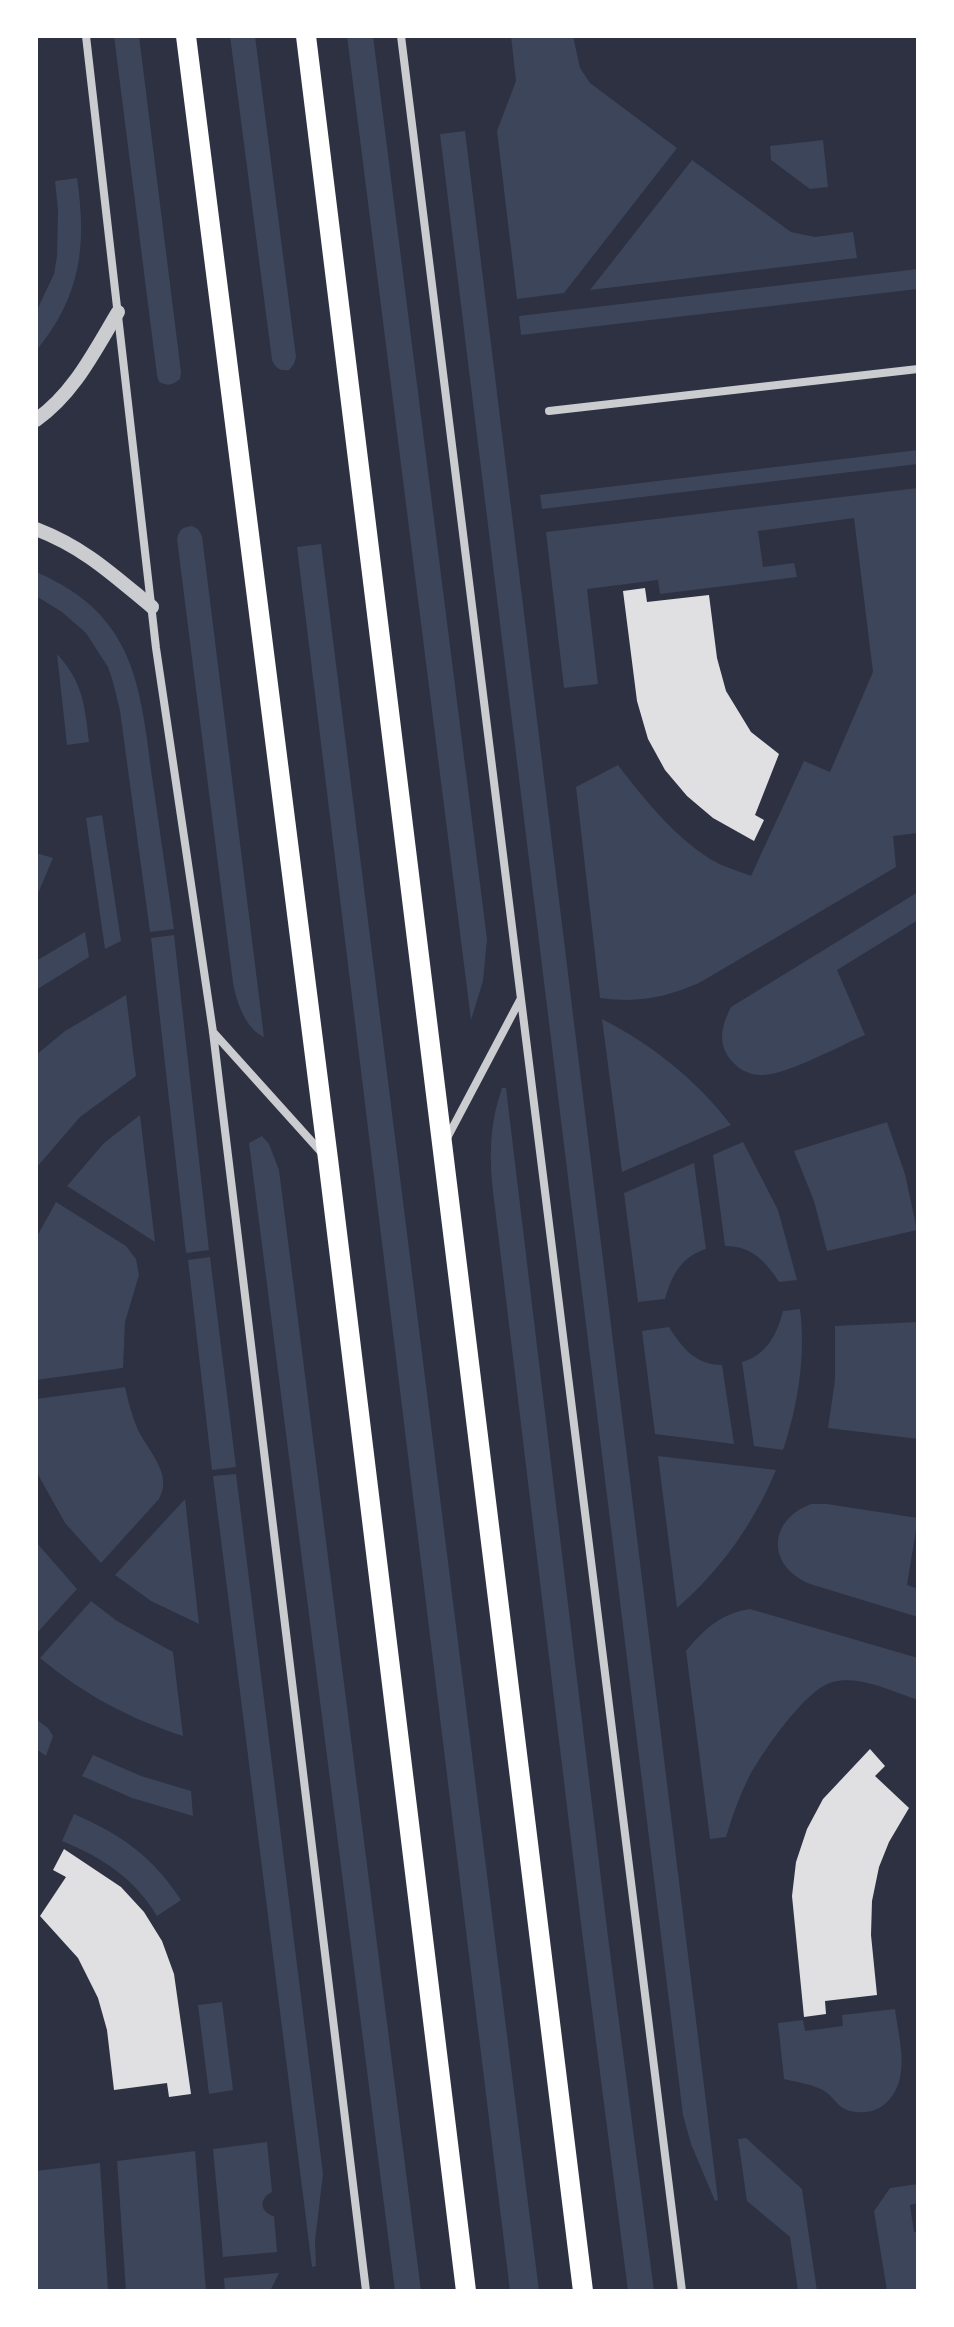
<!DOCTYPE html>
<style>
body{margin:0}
#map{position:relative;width:954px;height:2327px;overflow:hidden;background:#2d3142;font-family:"Fira Sans Condensed",sans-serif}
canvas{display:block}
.frame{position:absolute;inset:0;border:38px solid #fff;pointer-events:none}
</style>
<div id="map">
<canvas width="954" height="2327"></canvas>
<div class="frame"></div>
</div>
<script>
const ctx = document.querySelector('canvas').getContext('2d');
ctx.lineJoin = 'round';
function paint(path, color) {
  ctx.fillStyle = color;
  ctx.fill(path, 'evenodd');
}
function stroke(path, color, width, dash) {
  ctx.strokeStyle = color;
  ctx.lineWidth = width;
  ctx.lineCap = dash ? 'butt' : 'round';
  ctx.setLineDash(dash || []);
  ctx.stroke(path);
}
const green = new Path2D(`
 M114,36h25l42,336 -1,7c-8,7 -12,7 -21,3l-2,-7z
 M230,36h25l41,321 -2,7 -5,6c-9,1 -13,-1 -17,-10z
 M347,36h26l114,903 -4,42 -12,39z
 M511,36h62l7,32 10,15 87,65 -113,145 -47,6 -20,-168 19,-50z
 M465,131l253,2069 -3,1 -24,-57 -8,-29 -243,-1981z
 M823,140l5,47 -18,2 -39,-29 -1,-14z
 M692,160l99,72 24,5 38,-5 4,26 -267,32z
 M77,178c10,68 4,118 -41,173v-39l18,-38 3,-18 1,-46 -3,-29z
 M918,269v20l-397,46 -2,-19z
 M918,450v14l-376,45 -2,-14z
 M918,488v345l-25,3 3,31 -197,116c-36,15 -60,20 -99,15l-24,-211 42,-22c26,34 55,70 92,94 12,7 28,12 41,17l53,-115 26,11 43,-100 -19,-154 -96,13 5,36 31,-4 3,14 -137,17 -2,-14 -71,9 11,95 -34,4 -18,-156z
 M192,526l6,3 4,7 62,501c-19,-9 -27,-34 -31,-54l-56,-444c2,-9 5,-12 15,-13z
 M321,544l218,1747h-29l-213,-1744z
 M36,572c101,43 104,115 117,211 7,49 14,98 21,146l-24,3 -30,-221 -7,-29 -5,-15 -22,-34 -24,-21 -26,-16z
 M57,654c26,28 28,52 32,88l-22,3z
 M102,815l19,126 -16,8 -19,-131z
 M36,853l17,5 -17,40z
 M918,892v28l-81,50 28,65c-24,10 -80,41 -104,40 -13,0 -23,-6 -31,-16 -13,-17 -8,-34 1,-52z
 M85,932l4,25 -53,33v-29z
 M174,935l35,315 -23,3 -35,-315z
 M126,995l10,81 -56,41 -43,50 -1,-112 29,-24z
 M602,1019c51,26 94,61 129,106l-109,47z
 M502,1088h4l102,849 46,354h-26l-45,-351 -91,-757c-3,-34 -1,-63 10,-95z
 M140,1115l15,127 -88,-56 37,-43z
 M887,1122l18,52 12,56 -90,21 -13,-50 -20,-50z
 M262,1136l7,8 10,26 142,1121h-26l-146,-1148z
 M743,1142l35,68 19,70 -18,2c-13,-20 -27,-36 -54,-36l-12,-91z
 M694,1163l12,86c-25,8 -34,26 -41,50l-27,3 -14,-109z
 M56,1202l70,44 10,13 3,16 -14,47 -2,46 -87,12v-142z
 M210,1257l26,210 -24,3 -24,-210z
 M800,1309c6,46 -2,97 -17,141l-29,-4 -12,-84c25,-7 35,-28 41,-51z
 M918,1322v117l-90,-11 7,-48v-54z
 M669,1327c13,21 27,38 53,38l12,79 -79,-10 -13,-103z
 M125,1387c3,14 7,29 13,43 11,22 35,44 21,69l-58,64 -36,-40 -29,-52v-72z
 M658,1456l118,14c-22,53 -55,100 -99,138z
 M236,1474l87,700 -8,67 1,25 -4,1 -99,-791z
 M185,1499l14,125 -48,-23 -36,-26z
 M811,1504h16l91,14 -11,67 11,4v28l-108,-33c-43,-18 -43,-63 1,-80z
 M36,1542l41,47 -41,45z
 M91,1601l26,20 56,31 10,84c-53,-17 -100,-42 -143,-78z
 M750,1609l168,49v42c-25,-8 -58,-25 -85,-18 -27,6 -72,72 -85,97 -9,18 -16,38 -22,58l-16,2 -24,-188c18,-22 36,-38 64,-42z
 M36,1719l12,9 5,8 -7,20 -10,-7z
 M93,1755l48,21 50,15 2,25 -61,-18 -50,-22z
 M74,1814c48,21 78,42 107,86l-24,16c-23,-38 -54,-58 -95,-75z
 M222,2002l11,88 -24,4 -11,-89z
 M895,2009c4,31 17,72 -10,95 -9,8 -23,10 -35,7 -12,-3 -15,-12 -24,-19 -10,-7 -30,-10 -42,-13l-6,-56 25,-3 2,11 38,-5 -1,-11z
 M746,2138l56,51 15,102h-19l-8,-54 -43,-36 -9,-62z
 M267,2142l5,50c-13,6 -13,20 2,24l3,36 -54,5 -10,-108z
 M195,2151l11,140h-80l-9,-130z
 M100,2163l8,128h-72v-120z
 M918,2184v19l-8,2 4,27h4v59h-31l-13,-80 16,-23z
 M279,2273l-9,18h-45l-1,-13z`);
const building = new Path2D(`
 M645,588l2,14 62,-7 8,63 9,33 25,41 28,22 -24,61 9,5 -10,21 -41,-23 -26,-22 -22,-26 -17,-31 -11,-38 -14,-110z
 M870,1749l15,17 -10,10 34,32 -20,34 -10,25 -7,34 -1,34 6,60 -52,6 1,13 -22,3 -12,-121 4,-34 11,-33 16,-30z
 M64,1849l57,38 23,25 18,29 12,33 17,120 -22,3 -2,-14 -53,7 -7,-60 -9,-32 -20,-40 -38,-42 26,-39 -13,-7z`);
const minor = new Path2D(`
 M86,36l70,612 57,384 153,1259
 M401,36l281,2255
 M549,411l369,-42
 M213,1032l109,121
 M446,1140l74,-140`);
const tertiary = new Path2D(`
 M36,420c38,-27 58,-68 82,-108
 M36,529c49,19 76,45 116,78`);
const primary = new Path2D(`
 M186,36l142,1123 138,1132
 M306,36l277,2255`);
paint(green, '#3c4559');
paint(building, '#e0e0e3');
stroke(minor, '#caccd0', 8);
stroke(tertiary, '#caccd0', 14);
stroke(primary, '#fff', 20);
</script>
